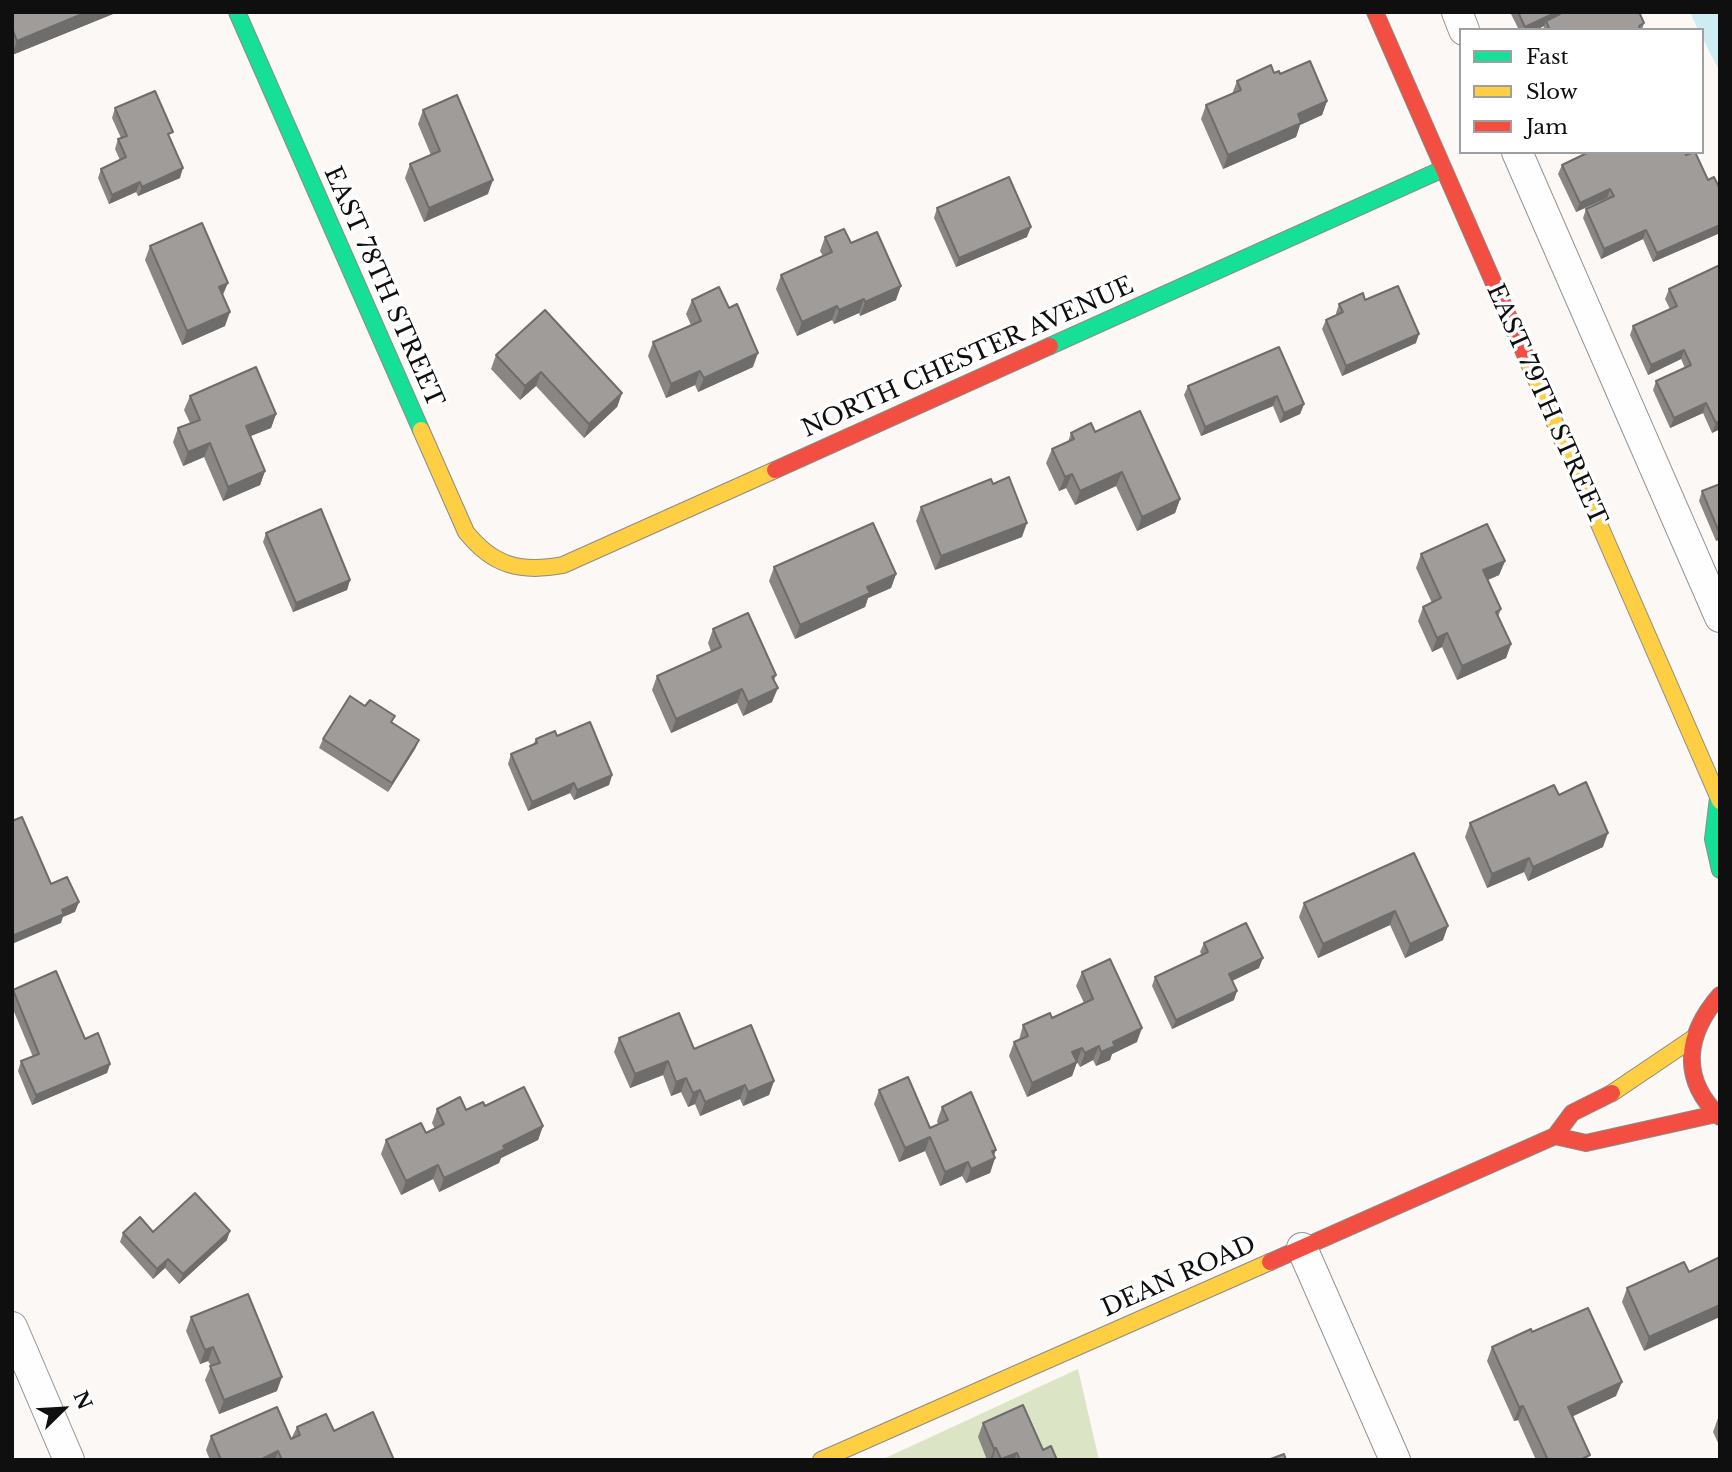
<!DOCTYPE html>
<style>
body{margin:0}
#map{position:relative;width:1732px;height:1472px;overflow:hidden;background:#fbf8f5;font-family:"Libre Baskerville",serif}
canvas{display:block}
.frame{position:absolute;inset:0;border:14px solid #0f0f0f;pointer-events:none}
.legend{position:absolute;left:1459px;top:28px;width:245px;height:126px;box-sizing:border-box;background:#fff;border:2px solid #9f9f9f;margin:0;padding:9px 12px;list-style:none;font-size:21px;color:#0f0f0f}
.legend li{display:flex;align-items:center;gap:14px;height:35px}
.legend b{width:35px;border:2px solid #9f9f9f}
.north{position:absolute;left:28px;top:1374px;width:70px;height:70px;-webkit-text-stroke:5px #fff;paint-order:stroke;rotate:66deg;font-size:19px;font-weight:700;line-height:28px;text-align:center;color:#0f0f0f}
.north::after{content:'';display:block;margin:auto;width:24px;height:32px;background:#0f0f0f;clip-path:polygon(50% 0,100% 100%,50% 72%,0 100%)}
</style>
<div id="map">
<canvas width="1732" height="1472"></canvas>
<div class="frame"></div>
<ul class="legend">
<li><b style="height:9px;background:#16e098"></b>Fast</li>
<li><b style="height:9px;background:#ffcf43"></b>Slow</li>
<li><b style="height:9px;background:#f24e42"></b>Jam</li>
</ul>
<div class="north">N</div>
</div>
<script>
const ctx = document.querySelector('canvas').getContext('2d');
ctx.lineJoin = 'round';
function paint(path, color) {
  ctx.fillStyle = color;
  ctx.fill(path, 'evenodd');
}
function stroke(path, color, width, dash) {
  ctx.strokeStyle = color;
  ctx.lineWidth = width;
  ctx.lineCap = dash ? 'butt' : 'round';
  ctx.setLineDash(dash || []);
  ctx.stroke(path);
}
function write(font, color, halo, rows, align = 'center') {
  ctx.font = font + ' "Libre Baskerville",serif';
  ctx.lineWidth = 7;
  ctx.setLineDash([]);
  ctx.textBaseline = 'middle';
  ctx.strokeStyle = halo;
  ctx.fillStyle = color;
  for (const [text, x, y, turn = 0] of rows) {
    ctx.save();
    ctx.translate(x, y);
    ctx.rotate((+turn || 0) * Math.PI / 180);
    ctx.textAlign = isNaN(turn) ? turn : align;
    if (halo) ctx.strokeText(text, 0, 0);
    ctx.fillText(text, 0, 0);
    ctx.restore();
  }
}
const forest = new Path2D(`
 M1078,1369l21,91h-218z`);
const water = new Path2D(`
 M1690,12h30v60l-18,-35v-7h-4z`);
const street = new Path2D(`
 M1457,12l7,18
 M1517,152l203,465
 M1302,1248l93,212
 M12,1327l57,133`);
const fast = new Path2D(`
 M237,12l184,418
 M1050,346l393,-177
 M1718,798l-5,41 7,31`);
const slow = new Path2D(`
 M1527,359l193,442
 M421,430l45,102c27,34 55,41 97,33l212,-95
 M1612,1093l80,-54
 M821,1460l449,-198`);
const jam = new Path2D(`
 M1375,12l152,347
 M775,470l275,-124
 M1720,995c-35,40 -40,84 0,122
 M1555,1136l31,7 130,-29
 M1270,1262l285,-126 17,-23 40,-20`);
const wall = new Path2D(`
 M12,12l101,2 -101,41z
 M1510,12h129l5,11 -2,7h-99l1,-4 -8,4h-17z
 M1274,73l6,1 47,27 -5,14 -22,10 -4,12 -73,32 -22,-50 5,-14 26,-11 5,-13z
 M115,108l55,31 10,39 -42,18 -2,-4 -27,12 -11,-26 3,-9 19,-9 -5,-11 3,-10 3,-1 -9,-20z
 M423,110l65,84 -64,28 -19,-44 5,-14 21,-9 -13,-31z
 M1686,155l22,25 12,9v44l-67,29 -10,-23 -42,20 -18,-41 3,-9 21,-10v-1l-31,14 -18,-38 4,-9z
 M937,208l90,29 -71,30 -22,-49z
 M825,237l26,6 45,57 -36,16 -1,-3 -25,11 -2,-4 -35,16 -21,-47 5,-14 42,-19 -3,-5z
 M150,246l73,50 2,30 -43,19 -37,-85z
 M1720,265v164l-8,4 -9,-20 -33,15 -17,-38 3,-9 29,-13 -4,-9 -33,16 -18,-40 3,-9 37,-17 -5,-10 4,-10z
 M692,300l61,67 -55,25 -3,-7 -29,13 -18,-42 5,-14 38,-17 -5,-11z
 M1365,300l51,43 -74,33 -20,-47 4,-9 11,-5 -1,-2 3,-9z
 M1279,347l25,57 -4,10 -20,9 -7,-17 -72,30 -17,-41 4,-9z
 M496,355l126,38 -5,14 -33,31 -48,-52 -16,14 -29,-31z
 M190,396l86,18 -5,14 -21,8 15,35 -5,14 -37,16 -19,-44 -21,9 -10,-24 5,-14 12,-5 -6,-13z
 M1095,432l85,67 -5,14 -38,18 -21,-45 -41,19 -9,-17 -7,3 -13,-28 6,-14 16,-7 3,-9z
 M1720,484v55l-4,2 -17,-40 3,-10z
 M921,507l101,30 -87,33 -19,-49z
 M266,533l84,47 -3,10 -54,22 -30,-70z
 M1421,554l84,7 -6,14 -11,5 13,29 -3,8 13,27 -5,14 -49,22 -15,-33 -10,5 -14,-31 5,-14 9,-4 -16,-35z
 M774,567l122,7 -5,14 -23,10 -3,9 -70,32 -26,-58z
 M713,629l63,46 -2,6 -2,21 -29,14 -6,-13 -66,30 -19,-43 5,-14 54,-25 -3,-8z
 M392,723l27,17 -4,9 -27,43 -69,-44 4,-9z
 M557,736l55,39 -3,10 -35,15 -4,-7 -42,18 -20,-47 3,-10 22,-9 3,-6z
 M1559,795l44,52 -75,34 -4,-9 -37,16 -22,-51 5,-14z
 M1414,853l29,87 -38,18 -15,-33 -72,33 -19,-41 5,-14z
 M1204,943l55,25 -27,12 2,20 -62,29 -20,-43 3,-9 47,-22 -2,-3z
 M1082,972l55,70 -25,12 -2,6 -14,6 -3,-6 -13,7 -3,-5 -5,14 -45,21 -18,-41 5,-14 5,-2 4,-15 29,-7 32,-15 -8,-17z
 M13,990l72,49 25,25 -3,9 -75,32 -14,-34 3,-10 12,-4 -21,-50z
 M619,1038l75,11 80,32 -5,14 -26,11 -3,-7 -40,17 -5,-12 -7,3 -7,-15 -10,4 -8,-21 -33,13 -16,-36z
 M879,1090l51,38 8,-4 -1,-3 5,-14 52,49 1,2 -5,15 -24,10 -4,-7 -22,10 -15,-35 -26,11 -25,-58z
 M485,1106l58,20 -5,14 -37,18 -2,5 -60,29 -6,-13 -32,16 -20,-41 5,-14 40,-7 9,-4 -3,-6 5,-14 29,1z
 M153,1232l74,8 -48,44 -14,-16 -12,11 -33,-37 3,-9z
 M1689,1272l-45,79 -22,-49 5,-14z
 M191,1317l86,74 -58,23 -14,-34 6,-14 -3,-5 -8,3 -14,-33z
 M1492,1347l124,49 -44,20 16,44h-52l-18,-40 -4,1 -27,-60z
 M1720,1417v30l-7,-15 5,-14z
 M983,1423l60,27 14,10h-70l-9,-23z
 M297,1427l37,4 60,29h-184l-4,-10 5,-14 80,3z`);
const shadedWall = new Path2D(`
 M87,12h27l-1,2 -101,41 5,-14z
 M1557,12h1l-3,9h-9l-2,5 -8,4h-12l1,-3z
 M1327,101l-5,14 -22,10 -4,12 -73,32 5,-14 70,-41z
 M183,168l-3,10 -42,18 4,-9z
 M493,180l-5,14 -64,28 5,-14z
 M140,182l-4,10 -27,12 3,-9z
 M1610,189l-3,9 -31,14 4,-9z
 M1720,225v8l-67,29 4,-9z
 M1031,227l-4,10 -71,30 3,-9z
 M1646,230l-3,9 -42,20 3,-10z
 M228,283l-6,14 -3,-10z
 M901,286l-5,14 -36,16 5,-14z
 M864,299l-5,14 -25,11 5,-14z
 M837,306l-5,14 -35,16 5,-14z
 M230,312l-5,14 -43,19 5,-14z
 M1419,334l-3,9 -74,33 4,-10z
 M1684,350l-3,9 -33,16 3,-10z
 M758,353l-5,14 -55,25 6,-14z
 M700,371l-5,14 -29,13 5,-14z
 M541,372l-5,14 -16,14 5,-14z
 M622,393l-5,14 -33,31 5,-14z
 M1277,396l-4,10 -72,30 4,-9z
 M1706,403l-3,10 -33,15 4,-10z
 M1304,404l-4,10 -20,9 4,-10z
 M276,414l-5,14 -30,12 5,-14z
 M1720,421v8l-8,4 4,-10z
 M210,443l-6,14 -21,9 5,-14z
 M265,471l-5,14 -37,16 5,-14z
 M1122,472l-6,14 -41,19 5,-14z
 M1072,474l-6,14 -7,3 6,-14z
 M1180,499l-5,14 -38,18 5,-14z
 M1027,523l-5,14 -87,33 6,-14z
 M1720,531v8l-4,2z
 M1505,561l-6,14 -21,9 5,-14z
 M896,574l-5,14 -23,10 -3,9 -70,32 5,-14 67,-38z
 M350,580l-3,10 -54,22 3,-9z
 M1447,633l-5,14 -10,5 5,-14z
 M1511,644l-5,14 -49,22 5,-14z
 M778,688l-6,14 -29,14 5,-14z
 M742,689l-5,14 -66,30 5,-14z
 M419,740l-4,9 -27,43 4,-9z
 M612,775l-3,10 -35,15 3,-10z
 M574,783l-4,10 -42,18 4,-9z
 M1608,833l-5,14 -75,34 5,-14z
 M1529,858l-5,14 -37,16 5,-14z
 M79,902l-4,10 -12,5 -2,6 -49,21v-8l50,-26z
 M1395,911l-5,14 -72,33 5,-14z
 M1448,926l-5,14 -38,18 5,-14z
 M1263,958l-4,10 -33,16 3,-10z
 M1237,991l-3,9 -62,29 4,-9z
 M1142,1028l-5,14 -25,12 -2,6 -14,6 5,-14 12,-10z
 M1099,1046l-6,14 -13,7 5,-14z
 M1082,1048l-5,14 -5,-10z
 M668,1061l-5,14 -33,13 5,-14z
 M1077,1062l-5,14 -45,21 5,-14z
 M110,1064l-3,9 -75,32 4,-10z
 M686,1078l-5,14 -10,4 5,-14z
 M774,1081l-5,14 -26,11 5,-14z
 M745,1085l-5,14 -40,17 5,-14z
 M700,1090l-5,14 -7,3 5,-14z
 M543,1126l-5,14 -37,18 -2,5 -60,29 5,-14 59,-32z
 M930,1137l-5,14 -26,11 6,-14z
 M996,1150l-4,10 3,-2 -5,15 -24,10 5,-14 21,-18z
 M968,1162l-6,14 -22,10 5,-14z
 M438,1165l-5,14 -32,16 5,-14z
 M230,1231l-3,9 -48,44 4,-10z
 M168,1259l-3,9 -12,11 4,-10z
 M1720,1305v12l-76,34 5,-14z
 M213,1347l-5,14 -8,3 5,-14z
 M282,1377l-5,14 -58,23 5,-14z
 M1622,1382l-6,14 -53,25 5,-14z
 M1523,1406l-5,14 -4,1 5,-14z
 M996,1448l-4,12h-2l4,-11z
 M278,1451l-3,9h-15z
 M1017,1453l-3,7h-13z`);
const building = new Path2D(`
 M12,12h75l-70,29 -5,-13z
 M1518,12h39l-32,15z
 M1559,12h80l5,11 -5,3 1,4h-90l-4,-9 14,-7z
 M1310,61l17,40 -29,13 3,9 -73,32 -22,-50 35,-15 -4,-9 34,-16 3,8 5,-2 1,3z
 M155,91l18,41 -5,2 15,34 -41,19 -2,-5 -28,13 -11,-26 25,-12 -8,-18 9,-3 -12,-28z
 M457,95l36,85 -64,28 -19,-44 30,-13 -17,-41z
 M1589,152h96l1,3 9,-3 13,28 6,-3 6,12v36l-63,28 -11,-23 -42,19 -18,-40 28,-13 -4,-7 -30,14 -18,-38z
 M1009,177l22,50 -72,31 -22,-50z
 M202,223l26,60 -9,4 11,25 -43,19 -37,-85z
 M844,229l7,14 26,-11 24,54 -36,16 -1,-3 -25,11 -2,-4 -35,16 -21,-47 51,-23 -7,-15z
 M1720,265v156l-4,2 -10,-20 -32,15 -18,-37 35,-16 -7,-15 -33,15 -18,-39 44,-20 -8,-17z
 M1398,286l21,48 -73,32 -20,-46 17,-8 -4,-8 24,-11 2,7z
 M719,287l10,21 8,-4 21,49 -54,25 -4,-7 -29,13 -18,-42 48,-21 -9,-21z
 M545,310l77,83 -33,31 -48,-52 -16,14 -29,-31z
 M1279,347l25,57 -20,9 -7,-17 -72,31 -17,-41z
 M256,367l20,47 -30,12 19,45 -37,16 -18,-44 -22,9 -10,-24 22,-8 -10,-24z
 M1140,411l40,88 -38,18 -20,-45 -42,19 -8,-17 -7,3 -13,-28 22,-10 -3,-6 20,-10 4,9z
 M1009,477l18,46 -86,33 -20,-49 70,-28 2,5z
 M1720,484v47l-1,1 -17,-41z
 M321,509l29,71 -54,23 -30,-70z
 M873,523l23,51 -29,13 3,6 -70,32 -26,-58z
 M1487,524l18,37 -22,9 18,39 -5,3 15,32 -49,22 -15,-33 -10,5 -14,-31 18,-9 -20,-44z
 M748,613l28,62 -4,2 6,11 -30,14 -6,-13 -66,30 -19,-43 64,-29 -8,-18z
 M350,696l15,10 5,-6 25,16 -4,6 28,18 -27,43 -69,-44z
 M590,722l22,53 -35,15 -3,-7 -42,19 -21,-48 26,-11 -1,-4 19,-8 2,5z
 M1586,782l22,51 -75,34 -4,-9 -37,16 -22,-51 84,-38 5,10z
 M22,817l29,67 16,-7 12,25 -17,8 2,4 -52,22v-115z
 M1414,853l34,73 -38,18 -15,-33 -72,33 -19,-41z
 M1246,923l17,35 -34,16 8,17 -61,29 -21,-43 53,-25 -4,-9z
 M1110,959l32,69 -29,14 2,4 -14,6 -2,-6 -14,7 -3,-5 -10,4 5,10 -45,21 -18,-41 14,-6 -5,-11 27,-12 2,5 41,-19 -11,-27z
 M56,971l29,68 13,-6 12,31 -74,31 -15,-34 18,-7 -26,-64z
 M679,1013l15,36 57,-24 23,56 -26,11 -3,-7 -40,17 -5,-12 -7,3 -7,-15 -10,4 -8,-21 -33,13 -16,-36z
 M908,1077l22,51 18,-8 -6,-13 29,-15 25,58 -4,1 3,7 -24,11 -3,-7 -23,10 -15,-35 -25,11 -26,-58z
 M524,1087l19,39 -40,20 2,3 -61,29 -6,-13 -32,16 -20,-41 35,-17 5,10 18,-9 -7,-15 23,-12 6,13 17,-8 2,4z
 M195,1193l35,38 -47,43 -15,-15 -11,10 -34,-36 17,-16 13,15z
 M1720,1257v48l-71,32 -22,-49 57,-26 5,10z
 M248,1294l34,83 -58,23 -14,-34 10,-3 -7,-16 -8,3 -14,-33z
 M1588,1308l34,74 -54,25 22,48 -10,5h-32l-25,-54 -4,1 -27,-60 39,-18 1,3z
 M1023,1405l20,45 8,-4 6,14h-37l-3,-7 -16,6 -5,-11 -2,1 -11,-26z
 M277,1407l14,32 9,-4 -3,-8 29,-13 8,17 39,-19 21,48h-112l-4,-9 -18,9h-39l-10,-24z
 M1284,1454l2,6h-18z`);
const streetNames = [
 ["EAST 78TH STREET",383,287,66],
 ["NORTH CHESTER AVENUE",968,358,-24],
 ["EAST 79TH STREET",1546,405,66],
 ["DEAN ROAD",1179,1277,-24]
];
paint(forest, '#dce4c6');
paint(water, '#ceedf2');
stroke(street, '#959493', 32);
stroke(fast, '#8c8b89', 18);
stroke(slow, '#8c8b89', 18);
stroke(jam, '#8c8b89', 18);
stroke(street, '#fefefe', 30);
stroke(fast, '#16e098', 16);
stroke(slow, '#ffcf43', 16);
stroke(jam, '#f24e42', 16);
paint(wall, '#898684');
paint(shadedWall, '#6f6d6c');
paint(building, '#9f9c9a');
stroke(building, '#6f6d6c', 2);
write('24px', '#0f0f0f', '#fff', streetNames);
</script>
